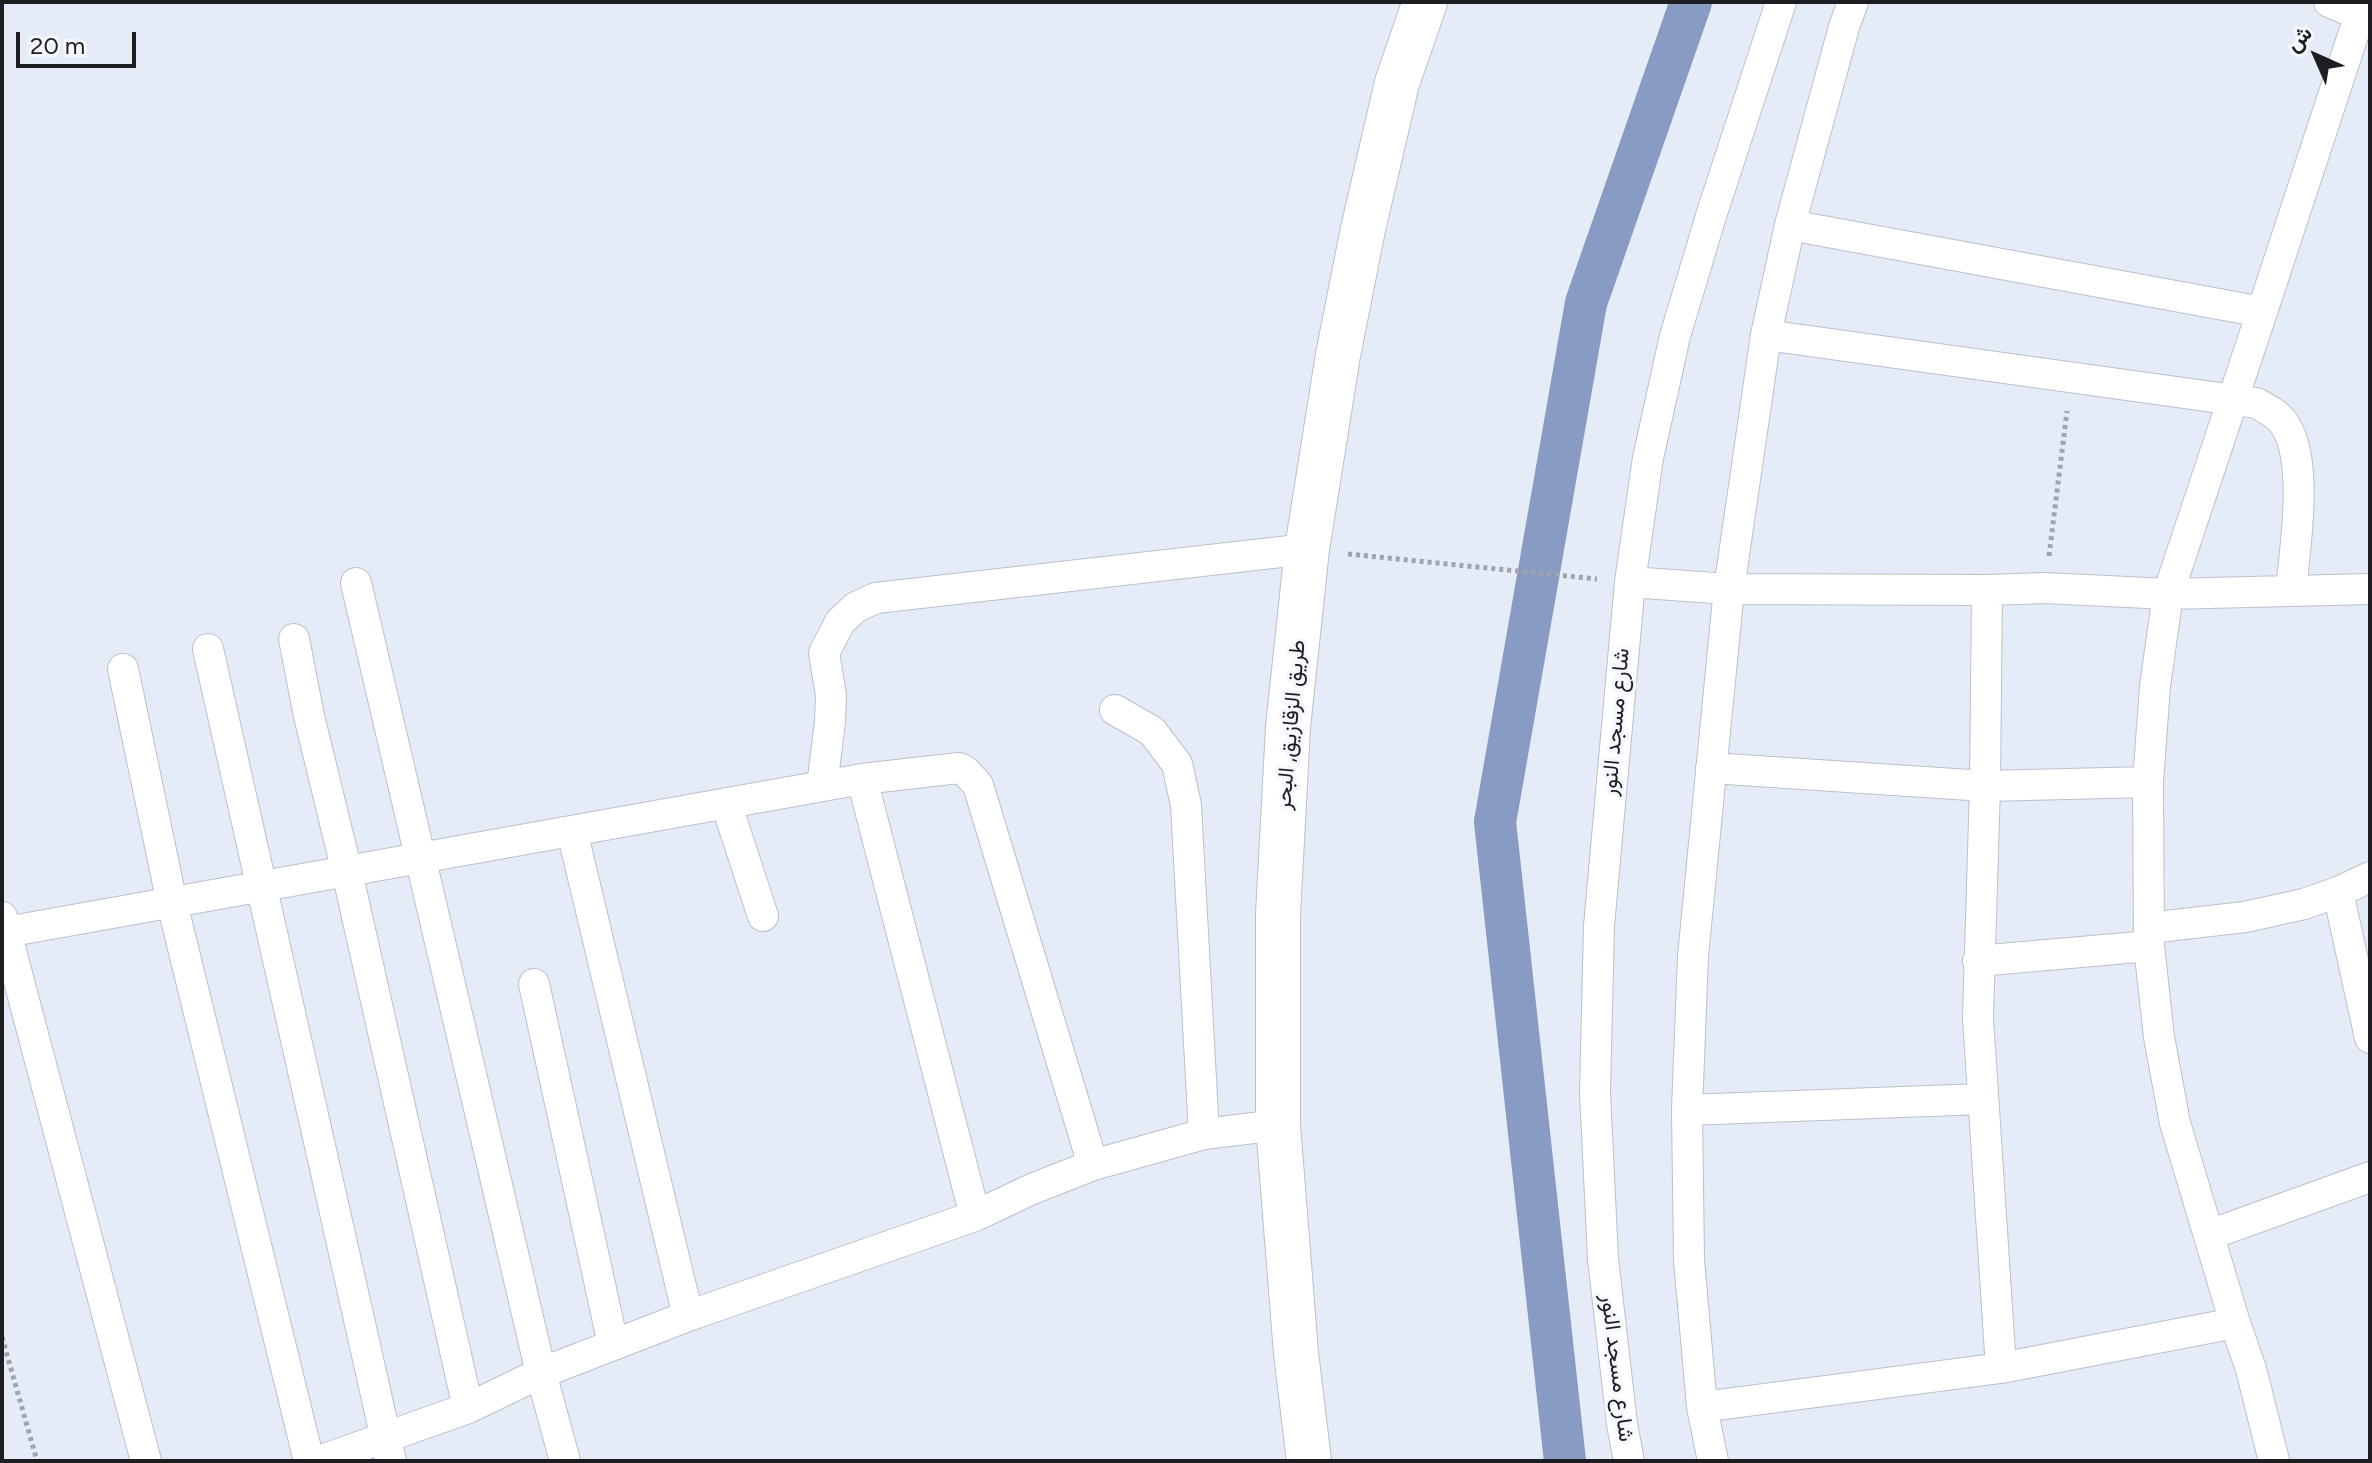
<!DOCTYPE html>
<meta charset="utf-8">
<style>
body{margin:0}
#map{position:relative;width:2372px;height:1463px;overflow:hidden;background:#e5ebf7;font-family:Figtree,Vazirmatn,sans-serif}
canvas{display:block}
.frame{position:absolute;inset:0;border:4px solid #1c1e22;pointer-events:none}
.north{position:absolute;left:2276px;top:16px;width:80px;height:80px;-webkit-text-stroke:6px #f6f8fd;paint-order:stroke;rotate:315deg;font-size:22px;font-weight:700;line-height:32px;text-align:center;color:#1c1e22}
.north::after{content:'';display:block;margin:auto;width:28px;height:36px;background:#1c1e22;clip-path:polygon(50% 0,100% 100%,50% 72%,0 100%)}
.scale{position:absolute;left:16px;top:32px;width:120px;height:36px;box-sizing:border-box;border:4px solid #1c1e22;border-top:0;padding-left:10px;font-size:24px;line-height:28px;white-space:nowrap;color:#1c1e22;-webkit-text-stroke:6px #f6f8fd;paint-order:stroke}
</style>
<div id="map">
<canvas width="2372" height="1463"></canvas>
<div class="frame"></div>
<div class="north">ش</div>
<div class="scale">20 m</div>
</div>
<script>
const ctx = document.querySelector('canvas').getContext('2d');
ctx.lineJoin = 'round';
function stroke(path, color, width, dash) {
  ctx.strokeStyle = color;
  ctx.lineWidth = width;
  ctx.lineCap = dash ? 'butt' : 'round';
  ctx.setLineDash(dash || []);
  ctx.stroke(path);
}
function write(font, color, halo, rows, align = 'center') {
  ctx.font = font + ' Figtree,Vazirmatn,sans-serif';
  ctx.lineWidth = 7;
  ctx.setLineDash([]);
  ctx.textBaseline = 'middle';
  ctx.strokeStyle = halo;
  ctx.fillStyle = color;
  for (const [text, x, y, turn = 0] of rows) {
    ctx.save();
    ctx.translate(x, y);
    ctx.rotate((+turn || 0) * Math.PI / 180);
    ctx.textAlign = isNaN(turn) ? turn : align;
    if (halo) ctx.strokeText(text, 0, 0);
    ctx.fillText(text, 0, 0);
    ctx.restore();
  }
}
const canal = new Path2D(`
 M1565,1461l-70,-639 91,-519 105,-301`);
const path = new Path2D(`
 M1348,554l249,25
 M2049,556l18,-145
 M2,1337l35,124`);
const street = new Path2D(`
 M2329,2l31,13
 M1790,225l472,87 102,-310
 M2262,312l-94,282 -13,92 -7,96 1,164 10,91 16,86 60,200 16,46 23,92
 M1766,335l490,68c11,6 22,11 29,22 24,37 10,122 6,165
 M1630,582l99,7 258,1 58,-2 123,6 202,-5
 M356,583l185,790 24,88
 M1987,590l-2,196 -7,232 23,350
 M294,639l15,77 38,156 121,536
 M208,649l183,812
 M123,669l49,234 137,558
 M1115,710l37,21 25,33 9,41 18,329
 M1711,768l274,18 163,-4
 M862,779l113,437
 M822,786l8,-64 1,-27 -7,-42 16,-31 16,-15 20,-9 431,-49
 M726,803l37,113
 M572,831l116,485
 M2370,877l-32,15 32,146
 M2,917l144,544
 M2149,928l96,-11 59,-13 34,-12
 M6,932l856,-153 97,-11 6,3 13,14 115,380
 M1978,961l171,-15
 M534,984l79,360
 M1687,1110l295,-11
 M2209,1235l161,-58
 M1702,1407l299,-39 234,-45
 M319,1461l149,-53 73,-35 147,-57 287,-100 57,-27 61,-24 111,-31 74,-9
 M1629,1461l-7,-37 -19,-165 -8,-167 4,-166 31,-344 18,-124 27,-122 36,-120 70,-214
 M1713,1461l-11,-54 -13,-147 -2,-150 6,-154 36,-367 37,-254 24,-110 54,-198 9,-25`);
const secondary = new Path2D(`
 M1309,1461l-13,-108 -18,-228v-210l10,-188 19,-178 31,-194 25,-126 34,-146 28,-81`);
const streetNames = [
 ["شارع مسجد النور",1616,722,-85],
 ["طريق الزقازيق, البحر",1291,725,-85],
 ["شارع مسجد النور",1617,1368,83]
];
stroke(canal, '#889cc3', 42);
stroke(street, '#bbc0cc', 32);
stroke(secondary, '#bbc0cc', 46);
stroke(path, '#a0a4ae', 5, [4, 4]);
stroke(street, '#fff', 30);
stroke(secondary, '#fff', 44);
write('22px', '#1c1e22', '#f6f8fd', streetNames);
</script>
